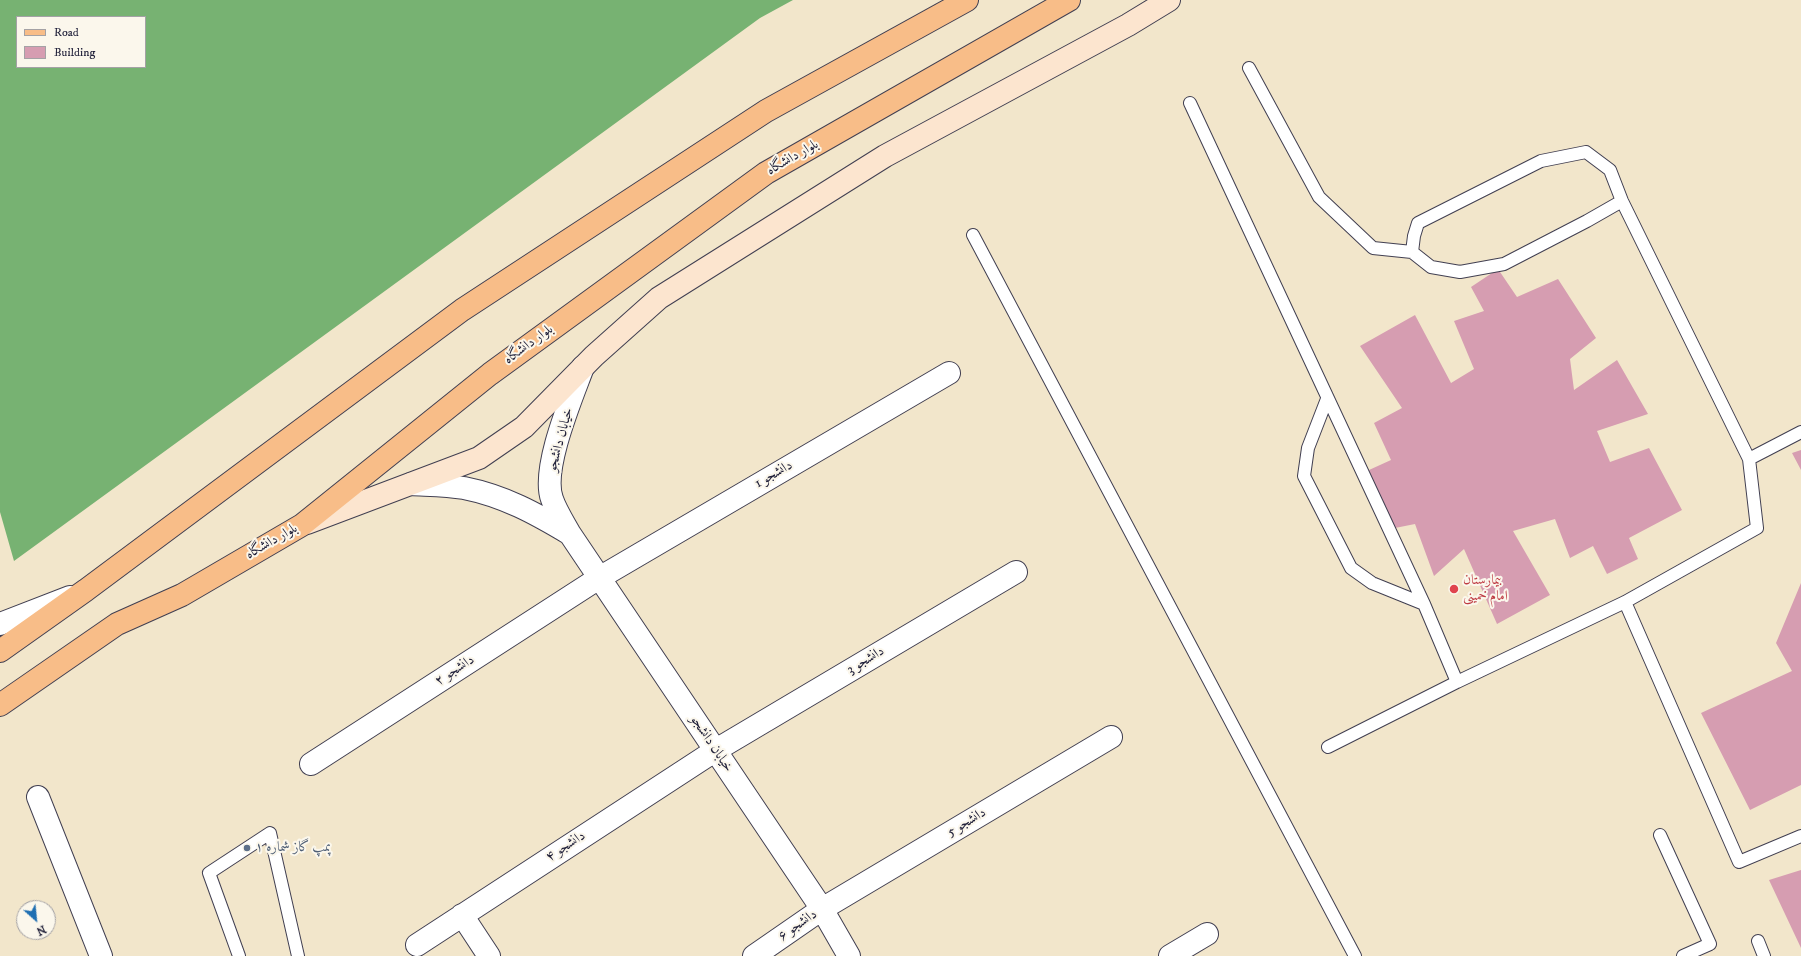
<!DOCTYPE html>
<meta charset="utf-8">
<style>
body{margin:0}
#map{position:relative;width:1801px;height:956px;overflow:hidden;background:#f2e6cb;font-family:"IM FELL DW Pica",serif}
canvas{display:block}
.legend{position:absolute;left:16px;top:16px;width:130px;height:52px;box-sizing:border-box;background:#fbf7ec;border:1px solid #a4a2a5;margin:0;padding:5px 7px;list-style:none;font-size:12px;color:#22223b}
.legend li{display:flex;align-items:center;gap:8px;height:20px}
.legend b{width:20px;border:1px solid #a4a2a5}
.north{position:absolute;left:16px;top:900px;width:40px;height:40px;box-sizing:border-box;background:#fbf7ec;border:1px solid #a4a2a5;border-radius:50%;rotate:153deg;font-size:11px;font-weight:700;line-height:16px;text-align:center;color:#22223b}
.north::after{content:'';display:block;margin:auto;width:14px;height:18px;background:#1f6fb2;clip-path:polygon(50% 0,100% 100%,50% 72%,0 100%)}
</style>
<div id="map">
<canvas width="1801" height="956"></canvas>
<ul class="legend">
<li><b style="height:5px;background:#f8bd88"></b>Road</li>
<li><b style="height:11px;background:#d69db1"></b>Building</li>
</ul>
<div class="north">N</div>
</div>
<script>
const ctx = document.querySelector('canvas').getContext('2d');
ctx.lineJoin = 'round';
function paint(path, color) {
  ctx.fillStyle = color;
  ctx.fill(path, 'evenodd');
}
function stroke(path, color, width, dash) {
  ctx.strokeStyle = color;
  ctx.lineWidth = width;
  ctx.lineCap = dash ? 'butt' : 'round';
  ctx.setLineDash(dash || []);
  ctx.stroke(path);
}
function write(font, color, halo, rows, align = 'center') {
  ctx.font = font + ' "IM FELL DW Pica",Amiri,serif';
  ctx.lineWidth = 4;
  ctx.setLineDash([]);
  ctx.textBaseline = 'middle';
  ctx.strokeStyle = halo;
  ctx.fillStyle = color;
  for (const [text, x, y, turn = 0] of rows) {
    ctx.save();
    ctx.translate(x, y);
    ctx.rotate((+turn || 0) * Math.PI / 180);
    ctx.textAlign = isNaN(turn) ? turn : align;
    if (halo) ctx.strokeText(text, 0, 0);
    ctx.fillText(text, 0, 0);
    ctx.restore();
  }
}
const forest = new Path2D(`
 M0,0h793l-33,18 -746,543 -14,-49zM17,17h128v50h-128z`);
const building = new Path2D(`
 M1498,269l19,28 41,-18 38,59 -26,21 4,31 43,-30 31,54 -51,17 13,31 39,-14 33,62 -53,28 9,21 -31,15 -14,-28 -23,12 -15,-39 -42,12 37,64 -53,29 -33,-75 -30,27 -19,-52 -25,5 -21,-59 22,-10 -17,-37 28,-15 -42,-62 55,-31 36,68 23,-14 -20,-48 30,-10 -13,-24z
 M1801,450v20l-9,-17z
 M1801,583v202l-51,25 -49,-97 91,-42 -16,-28z
 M1801,870v78l-32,-68z`);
const service = new Path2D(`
 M1249,68l70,129 54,51 39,4
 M1190,103l234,501 33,78 168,-80 132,-74 -8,-69 52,-27
 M1622,201l-35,20 -83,43 -44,8 -29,-5 -19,-15 2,-16 4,-13 123,-62 45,-9 24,18 12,31 127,258
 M973,235l382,721
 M1327,399l-19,49 -4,28 47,92 21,15 52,21
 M1625,602l114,260 62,-26
 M1328,747l129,-65
 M1660,835l50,109 -27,12
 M1758,941l6,15
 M239,956l-30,-83 61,-40 28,123`);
const minor = new Path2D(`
 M411,484c17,1 36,1 53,4 40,8 71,25 106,46 -6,-11 -14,-23 -18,-35 -11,-30 20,-102 31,-132
 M570,534l252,375 27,47
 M0,624l70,-27
 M311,764l288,-186 350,-205
 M38,797l63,159
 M462,915l27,41
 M417,945l299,-195 300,-178
 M754,956l68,-47 289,-172
 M1170,956l37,-22`);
const secondary = new Path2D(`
 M307,523l172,-65 45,-31 70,-71 65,-58 226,-142 243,-131 41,-25`);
const primary = new Path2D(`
 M0,651l86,-61 376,-280 304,-199 201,-111
 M0,705l117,-81 65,-29 120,-70 188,-151 276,-201 303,-173`);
const markers = [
 [1454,589,5,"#e0444e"],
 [247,848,4,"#5c6f8a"]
];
const streetNames = [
 ["بلوار دانشگاه",793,158,-30],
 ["بلوار دانشگاه",529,345,-36],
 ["خیابان دانشجو",561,440,-75],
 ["دانشجو 1",774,475,-30],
 ["بلوار دانشگاه",272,542,-30],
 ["دانشجو 3",866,661,-31],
 ["دانشجو ۲",455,671,-33],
 ["خیابان دانشجو",711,744,56],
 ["دانشجو 5",967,823,-31],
 ["دانشجو ۴",566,847,-33],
 ["دانشجو ۶",798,926,-35]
];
const healthNames = [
 ["بیمارستان",1463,581],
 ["امام خمینی",1463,597]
];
const serviceNames = [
 ["پمپ گاز شماره ۱",255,848]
];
paint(forest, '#77b272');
paint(building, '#d69db1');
stroke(service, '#413f51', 14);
stroke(minor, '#413f51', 24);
stroke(secondary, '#413f51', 24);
stroke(primary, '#413f51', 24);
stroke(service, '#fff', 12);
stroke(minor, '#fff', 22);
stroke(secondary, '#fce5cf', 22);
stroke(primary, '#f8bd88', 22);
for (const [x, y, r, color] of markers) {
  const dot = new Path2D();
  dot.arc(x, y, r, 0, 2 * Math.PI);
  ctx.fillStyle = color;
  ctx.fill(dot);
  stroke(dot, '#fbf7ec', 1.5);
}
write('14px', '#22223b', '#fbf7ec', streetNames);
write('14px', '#be3a42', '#fbf7ec', healthNames, 'left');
write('14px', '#4e5e75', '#fbf7ec', serviceNames, 'left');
</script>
